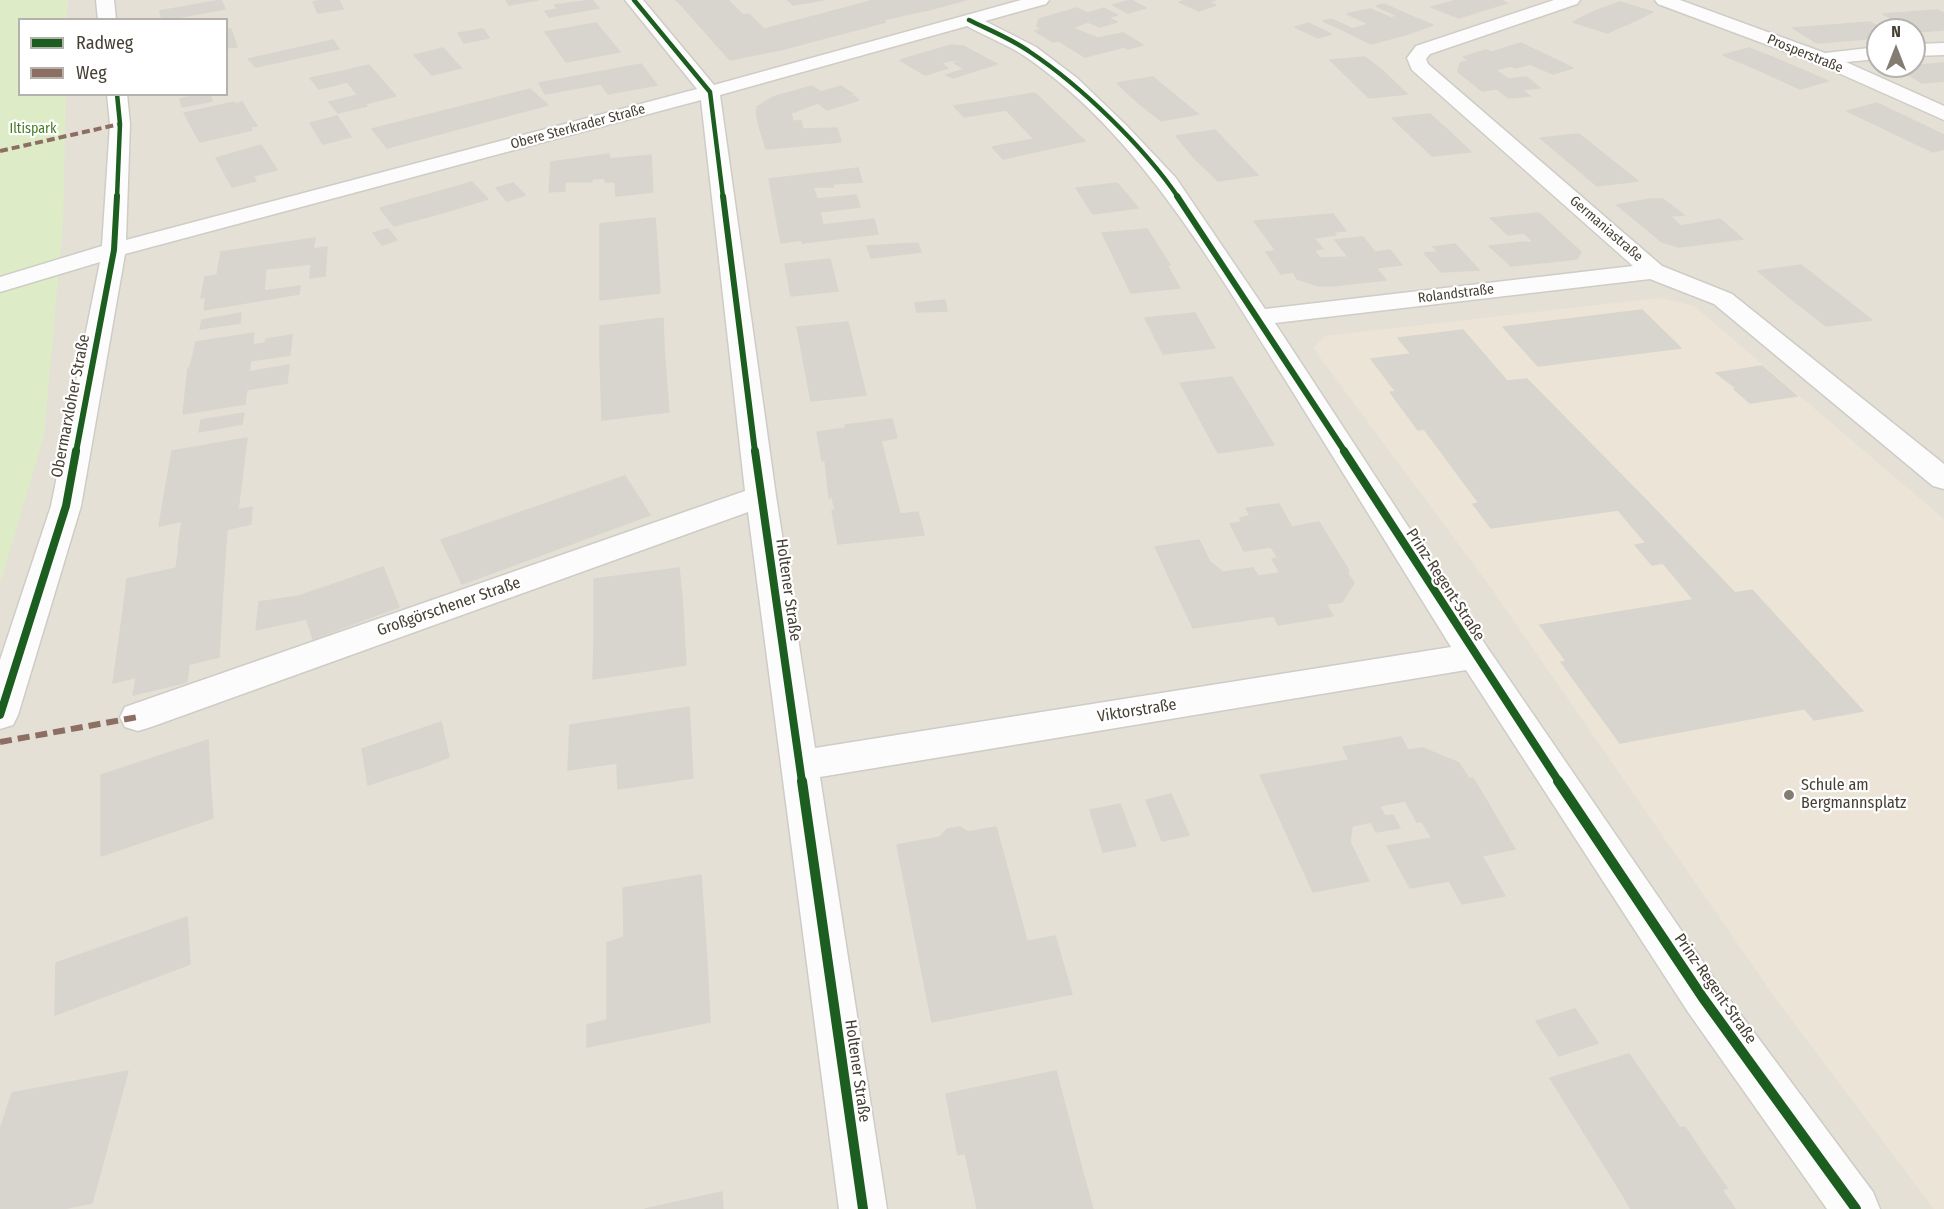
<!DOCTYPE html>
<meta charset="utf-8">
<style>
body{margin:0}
#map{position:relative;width:1944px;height:1209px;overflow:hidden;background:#f0eee8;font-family:"Fira Sans Condensed",sans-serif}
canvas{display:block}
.legend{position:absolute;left:18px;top:18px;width:210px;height:78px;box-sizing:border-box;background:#fff;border:2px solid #b5b2ae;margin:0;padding:8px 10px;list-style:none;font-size:18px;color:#463f34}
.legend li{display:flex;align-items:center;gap:12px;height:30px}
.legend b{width:30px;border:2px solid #b5b2ae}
.north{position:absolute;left:1866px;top:18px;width:60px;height:60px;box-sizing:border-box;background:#fff;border:2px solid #b5b2ae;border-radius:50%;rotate:0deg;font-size:16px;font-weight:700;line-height:24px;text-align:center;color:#463f34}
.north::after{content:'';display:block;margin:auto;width:21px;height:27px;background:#827c73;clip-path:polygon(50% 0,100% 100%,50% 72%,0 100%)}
</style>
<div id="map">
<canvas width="1944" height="1209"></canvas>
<ul class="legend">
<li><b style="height:8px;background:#1b5e20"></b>Radweg</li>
<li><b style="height:8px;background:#8d6e63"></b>Weg</li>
</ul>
<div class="north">N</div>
</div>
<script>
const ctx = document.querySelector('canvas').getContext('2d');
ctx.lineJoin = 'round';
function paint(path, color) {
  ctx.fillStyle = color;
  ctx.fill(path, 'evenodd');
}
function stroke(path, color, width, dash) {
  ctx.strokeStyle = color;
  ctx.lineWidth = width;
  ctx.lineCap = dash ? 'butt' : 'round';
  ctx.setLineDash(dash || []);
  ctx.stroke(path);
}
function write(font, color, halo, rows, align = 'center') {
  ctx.font = font + ' "Fira Sans Condensed",sans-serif';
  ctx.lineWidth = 4.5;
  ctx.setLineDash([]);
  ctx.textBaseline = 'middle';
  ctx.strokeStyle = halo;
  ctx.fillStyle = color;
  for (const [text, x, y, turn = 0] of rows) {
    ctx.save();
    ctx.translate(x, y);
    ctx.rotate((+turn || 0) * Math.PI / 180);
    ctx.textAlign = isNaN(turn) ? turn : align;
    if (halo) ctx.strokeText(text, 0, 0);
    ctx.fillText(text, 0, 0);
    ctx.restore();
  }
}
const residential = new Path2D(`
 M0,0h1944v1209h-1944zM20,20h206v74h-206zM1878,30h36v36h-36z`);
const education = new Path2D(`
 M1660,298l34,8 250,213v690h-10l-156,-207 -287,-414 -178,-240 12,-12z`);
const green = new Path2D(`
 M0,0h68l-1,19 -47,1v74l46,1 -3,127 -19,213 -44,149z`);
const building = new Path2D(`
 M221,0l4,9 -60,11h-3l-2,-9z
 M322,0h17l4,9 -25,4 -5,-11z
 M506,0h32l-29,5z
 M592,0l7,8 -50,9 -4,-6 12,-2 -2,-4z
 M676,0h36l-31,5z
 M715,0h13l15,15 -46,8 -15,-17z
 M788,0h35l-30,5z
 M874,0h36l18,10 -46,10 4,2 -15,4 -30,-17z
 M910,0h56l-38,10z
 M1131,0l15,8 -18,5 -15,-8z
 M1185,0h30l-7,2 8,3 -17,6 -20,-9z
 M1457,0h43l7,3 -23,7z
 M1457,0l27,10 -25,8 -28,-11z
 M1620,2l33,10 -23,11 -35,-12z
 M1384,4l22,10 -8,2 -22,-10z
 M1077,8l11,5 16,-5 13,7 -9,3 9,4 -17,5 -12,-5 -16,6 26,10 25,-5 20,12 -15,4 -4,-2 -39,10 -26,-16 -6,1 -18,-11 7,-2 -5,-3 2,-7z
 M841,9l30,17 -87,23 -20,-20z
 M1371,9l20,9 -15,4 -21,-10z
 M1937,10l7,3v16l-34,-17z
 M1595,11l35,12 -23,10 -34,-11z
 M1355,12l21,10 -7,2 -22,-10z
 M1910,12l33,18 -28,2 -32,-18z
 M749,14l35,35 -54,11 -33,-37z
 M1406,14l27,11 -28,10 -29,-13z
 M1331,19l22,10 -8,2 -22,-10z
 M1376,22l29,13 -34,9 -26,-13z
 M1870,22l14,8h-6v8l-61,5 -24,-15z
 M596,23l24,29 -54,10 -21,-30z
 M1308,23l23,11 -13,4 -23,-11z
 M226,29h5l6,18 -11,1z
 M483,29l6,9 -25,5 -6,-10z
 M333,40l6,9 -83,18 -8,-8z
 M1521,43l52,25 -20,6 -23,-10 -14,4 -6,-2 -14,4 12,9 19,-2 13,11 -18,2 8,6 -22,2 -11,-9 -15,2 -24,-19 2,-9 10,-3 -7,-3 23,-7 6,2z
 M951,45l12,1 34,18 -44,14 -7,-3 19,-6 -11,-6 3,-1 -3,-2 -13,3 7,5 -23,7 -25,-15z
 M443,48l18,20 -29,7 -18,-20z
 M1749,48l28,11 11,5 -27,7 -38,-16z
 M1365,57l17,13 25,24 -38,4 -39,-38z
 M1944,63v18l-22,2 -26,-16z
 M641,64l16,21 -49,9 -15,-21z
 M1788,64l10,4 30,13 -28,8 -39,-18z
 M369,65l27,31 -31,8 -26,-32z
 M339,72l8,10 -28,7 -9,-11z
 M593,73l7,11 -55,10 -6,-11z
 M1153,77l22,18 -38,7 -20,-19z
 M812,86l9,6 20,-6 12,8 -11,4 2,1 10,-3 5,4 -32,10 -9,-7 -27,10 2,8h8l2,8 34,-1 4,14 -75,7 -7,-23 -3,-16h3l-2,-3 16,-10z
 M530,89l18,16 -161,43 -15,-19z
 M1035,93l50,48 -82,18 -11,-12 42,-8 -28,-29 -42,7 -10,-11z
 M202,94h8l2,7 -30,6 -2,-8z
 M358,95l9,11 -29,7 -9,-11z
 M1175,95l23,19 -37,7 -24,-19z
 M234,102l1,2 7,-2 7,12 -57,14 -8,-15z
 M1877,103l67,32v14l-11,3 -86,-41z
 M249,114l8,12 -7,1 2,3 -52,12 -8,-14z
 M1430,114l20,18 -39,4 -19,-18z
 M337,116l14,21 -28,7 -13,-21z
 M1215,130l21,22 -42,6 -18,-22z
 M1450,132l21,20 -39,4 -21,-20z
 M1579,134l59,47 -41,5 -57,-48z
 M261,145l16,25 -24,6 3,5 -24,6 -16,-29z
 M1236,152l22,23 -40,6 -24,-23z
 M609,154l1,5 41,-4 2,37 -37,4 -1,-14h-10v-4l-13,1v3h-27v9l-16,1 2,-30z
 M858,168l4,14 -29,2v3h-20l4,12 39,-4 4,12 -40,5 3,13 51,-6 4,15 -76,9v-3l-21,3 -12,-64z
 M472,182l16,17 -46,14 -15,-18z
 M513,183l12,12 -18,6 -11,-13z
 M1117,183l13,15 -22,3 -4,-5 -21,3 -7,-11z
 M427,195l15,18 -48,13 -14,-18z
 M1104,196l4,5 22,-3 8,10 -45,6 -10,-15z
 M1650,199h13l21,16 -14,1 11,10 39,-7 23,20 -64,8 -17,-5 -45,-37z
 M1539,213l42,39 -4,7 -66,7 -22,-20 36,-4 9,1 -10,-10 -16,2 -18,-17z
 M1333,214l13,17 -12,1 2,3 -22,3 9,11 -9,1 6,8 28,-1 -13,-17 28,-3 12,15 15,-2 12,15 -26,3 10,12 -54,6h-13l-22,-7 -4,-7 -12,2 -15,-22 10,-1 -22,-30z
 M655,218l2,26 -57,5v-25z
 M388,229l9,11 -15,5 -9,-12z
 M1147,229l23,36h-3l13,23 -49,5 -29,-60z
 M315,238l-2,11 14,-2 -2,29 -15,2 1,-14 -45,5 -2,22 36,-5 -1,8 -95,16 2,-13 -5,1 4,-21 12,-2 4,-23z
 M918,243l3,9 -50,6 -4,-12z
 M657,244l3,49 -60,7v-51z
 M1455,244l24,26 -38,2 -17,-19 14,-1 -5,-5z
 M830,259l8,32 -47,5 -6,-32z
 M1801,265l35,27 -46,6 -32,-27z
 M1836,292l36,28 -46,6 -36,-28z
 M945,300l2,11 -30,1 -2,-9z
 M1642,310l39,38 -143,18 -35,-39z
 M241,313l-1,10 -40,6 2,-9z
 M1195,313l20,35 -52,6 -18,-36z
 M663,318l1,31 -64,8v-31z
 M848,322l18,73 -55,6 -14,-74z
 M1463,330l44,51 111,129 -127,18 -18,-24 6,-1 -55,-74 -6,1 -28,-38h6l-25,-33 40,-5 -13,-16z
 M254,333l-9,71 -62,10 5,-46h2l6,-26z
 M292,335l-2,20 -41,6 3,-16 13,-2 1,-4z
 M664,349l5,63 -67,8 -2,-63z
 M289,365l-2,18 -42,7 3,-18z
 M1762,366l35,30 -47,7 -16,-14 2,-1 -20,-15z
 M1232,377l42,68 -56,8 -38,-70z
 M1527,379l123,125 -32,6 -111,-129z
 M244,413l-2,11 -43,8 2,-12z
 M892,419l5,19 -16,3 19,73 18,-2 6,23 -86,9 -6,-33 3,-1 -3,-13 -3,1 -4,-38 -3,1 -5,-29 29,-4 -1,-3z
 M247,438l-9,72 -79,16 13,-75z
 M625,476l25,39 -188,69 -21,-44z
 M1279,504l13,23 27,-5 30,49 -2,1 7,11 -12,19 -16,2 7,12 -55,9 -4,-9 -81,12 -38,-81 44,-7 11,22 13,10 30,-4 5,8 22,-3 -8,-14 6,-1 -7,-11 -27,4 -14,-27 11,-2 -1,-4 10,-2 -4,-8z
 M1650,504l85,89 -42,6 -30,-36 -11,2 -17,-20 11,-2 -28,-33z
 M252,507l-1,17 -72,16 3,-19z
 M227,529l-1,14 -48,11 1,-14z
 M226,543l-1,14 -49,11 2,-14z
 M225,557l-2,32 -100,23 4,-33z
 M383,567l16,40 -33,12 -6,-17 2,-3 -4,2 -1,-3 -18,7 -1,-3 4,-1 -3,-1 -5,-16z
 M679,568l3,30 -88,13v-32z
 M334,584l5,16 3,1 -4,1 1,3 18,-7 1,3 4,-2 -2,3 6,17 -53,20 -14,-43z
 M223,589l-2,33 -103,25 5,-35z
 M1752,590l111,121 -49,9 -9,-11 3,-1 -68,-77 -174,30 -26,-36z
 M299,596l7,23 -50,11 3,-28z
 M682,598l2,32 -90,13v-32z
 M221,622l-2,35 -106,26 5,-36z
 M684,630l2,35 -93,14 1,-36z
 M1740,631l68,77 -188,35 -59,-81z
 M189,665l-2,17 -54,13 3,-17z
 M689,707l4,71 -75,11 -1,-26 -49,7 2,-45z
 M441,722l8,35 -26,10 -8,-36z
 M415,731l8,36 -28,9 -7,-36z
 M1401,737l7,13 15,-2 36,15 10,16 4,-1 42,71 -33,7 23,40 -43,8 -13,-23 -39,7 -23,-42 45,-8 -10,-16h-5l-12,-21 -26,5 6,10 8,-1 7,13 -24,4 -5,-10 -19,4 -2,16 19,39 -56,11 -53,-117 89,-15 -6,-13z
 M208,740l2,39 -109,36v-40z
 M388,740l7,36 -27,9 -6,-36z
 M210,779l3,39 -112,38v-41z
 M1171,794l18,41 -27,6 -16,-41z
 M1120,804l16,42 -33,6 -13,-42z
 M960,827l8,5 28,-5 15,55 -103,19 -11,-56 43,-8 7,-8z
 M701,875l6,87 -100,20v-39l17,-6 -1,-49z
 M1011,882l16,59 -107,21 -12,-61z
 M187,917l3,47 -135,51 1,-52z
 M1055,936l17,58 -140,28 -12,-60z
 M707,962l3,60 -123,25v-22l20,-5v-38z
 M1575,1009l23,34 -39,13 -23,-35z
 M1629,1054l51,74 5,-1 20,30 -87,30 -68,-109z
 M128,1071l-36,132 -29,6h-63v-79l12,-37z
 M1056,1071l27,102 -108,25 -10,-45 -7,2 -12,-61z
 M1705,1157l22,31 -5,2 13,19h-104l-13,-22z
 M1083,1173l10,36h-116l-2,-11z
 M722,1192l1,17h-78z`);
const minor = new Path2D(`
 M96,0h18l2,20h-18z
 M625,0h18l71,85 307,-85h28l-3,4 -61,17 51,26 41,31 49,47 50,53 89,131 368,-43 -221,-196 -5,-12 9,-12 138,-46h26l-3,4 -147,50 -4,5 2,5 234,202 70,28 212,170v25l-11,-3 -219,-182 -64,-25 -375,44 212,324 231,337 155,208 7,17h-53l-139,-197 -222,-342 -646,107 67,432h-48l-91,-697 -597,215 -13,4 -13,-4 -5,-10 5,-10 620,-216 -44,-391 -576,154 -44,252 -63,209 -5,10 -13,4v-69l51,-154 49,-244 -100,30v-15l102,-31 8,-122 -3,-30h20l3,30 -4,116 571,-151zM967,26c18,10 39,18 56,29 114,76 192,213 263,326 55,89 110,177 165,266l-636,101 -39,-252 -56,-401z
 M1655,0h25l145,53 53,-6v12l-32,3 98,44v14l-128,-57 -158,-59z
 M1944,43v12l-30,1v-12z`);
const quietFar1 = new Path2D(`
 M0,151l120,-27`);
const quiet = new Path2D(`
 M0,742l138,-25`);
const cyclewayFar3 = new Path2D(`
 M634,0l76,92 13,105
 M969,20c20,10 43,19 61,32 51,34 114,95 148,145
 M117,197l3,-73 -3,-30`);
const cyclewayFar2 = new Path2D(`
 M723,196l32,256
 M1177,196l168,256
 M76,452l38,-202 3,-54`);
const cyclewayFar1 = new Path2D(`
 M755,451l47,331
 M1344,451l215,331
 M0,715l66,-209 10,-55`);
const cycleway = new Path2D(`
 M802,781l61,428
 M1558,781l145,217 153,211`);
const markers = [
 [1789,795,6,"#827c73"]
];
const farStreetnames = [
 ["Prosperstraße",1805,54,22],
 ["Obere Sterkrader Straße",578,127,-15],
 ["Germaniastraße",1606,229,41],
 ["Rolandstraße",1456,294,-7]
];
const farParknames = [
 ["Iltispark",33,129]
];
const streetNames = [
 ["Obermarxloher Straße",71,406,-79],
 ["Prinz-Regent-Straße",1445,585,57],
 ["Holtener Straße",788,590,82],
 ["Großgörschener Straße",449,607,-19],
 ["Viktorstraße",1137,711,-9],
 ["Prinz-Regent-Straße",1715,989,55],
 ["Holtener Straße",857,1071,82]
];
const poiNames = [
 ["Schule am",1801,786],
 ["Bergmannsplatz",1801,804]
];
paint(residential, '#e5e0d5');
paint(education, '#ece5d7');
paint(green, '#ddecc6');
paint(building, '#d8d5cf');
stroke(building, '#d8d5ce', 1.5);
stroke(minor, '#ceccc6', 3);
paint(minor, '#fdfcfc');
stroke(quietFar1, '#8d6e63', 4, [8, 4]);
stroke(quiet, '#8d6e63', 6, [12, 6]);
stroke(cyclewayFar3, '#1b5e20', 4.5);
stroke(cyclewayFar2, '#1b5e20', 6);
stroke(cyclewayFar1, '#1b5e20', 8);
stroke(cycleway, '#1b5e20', 10);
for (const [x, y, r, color] of markers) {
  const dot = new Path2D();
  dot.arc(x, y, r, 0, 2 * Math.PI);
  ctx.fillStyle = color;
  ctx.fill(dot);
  stroke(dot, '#fff', 2);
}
write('14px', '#463f34', '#fff', farStreetnames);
write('14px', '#467c24', '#fff', farParknames);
write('16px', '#463f34', '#fff', streetNames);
write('16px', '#463f34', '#fff', poiNames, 'left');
</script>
